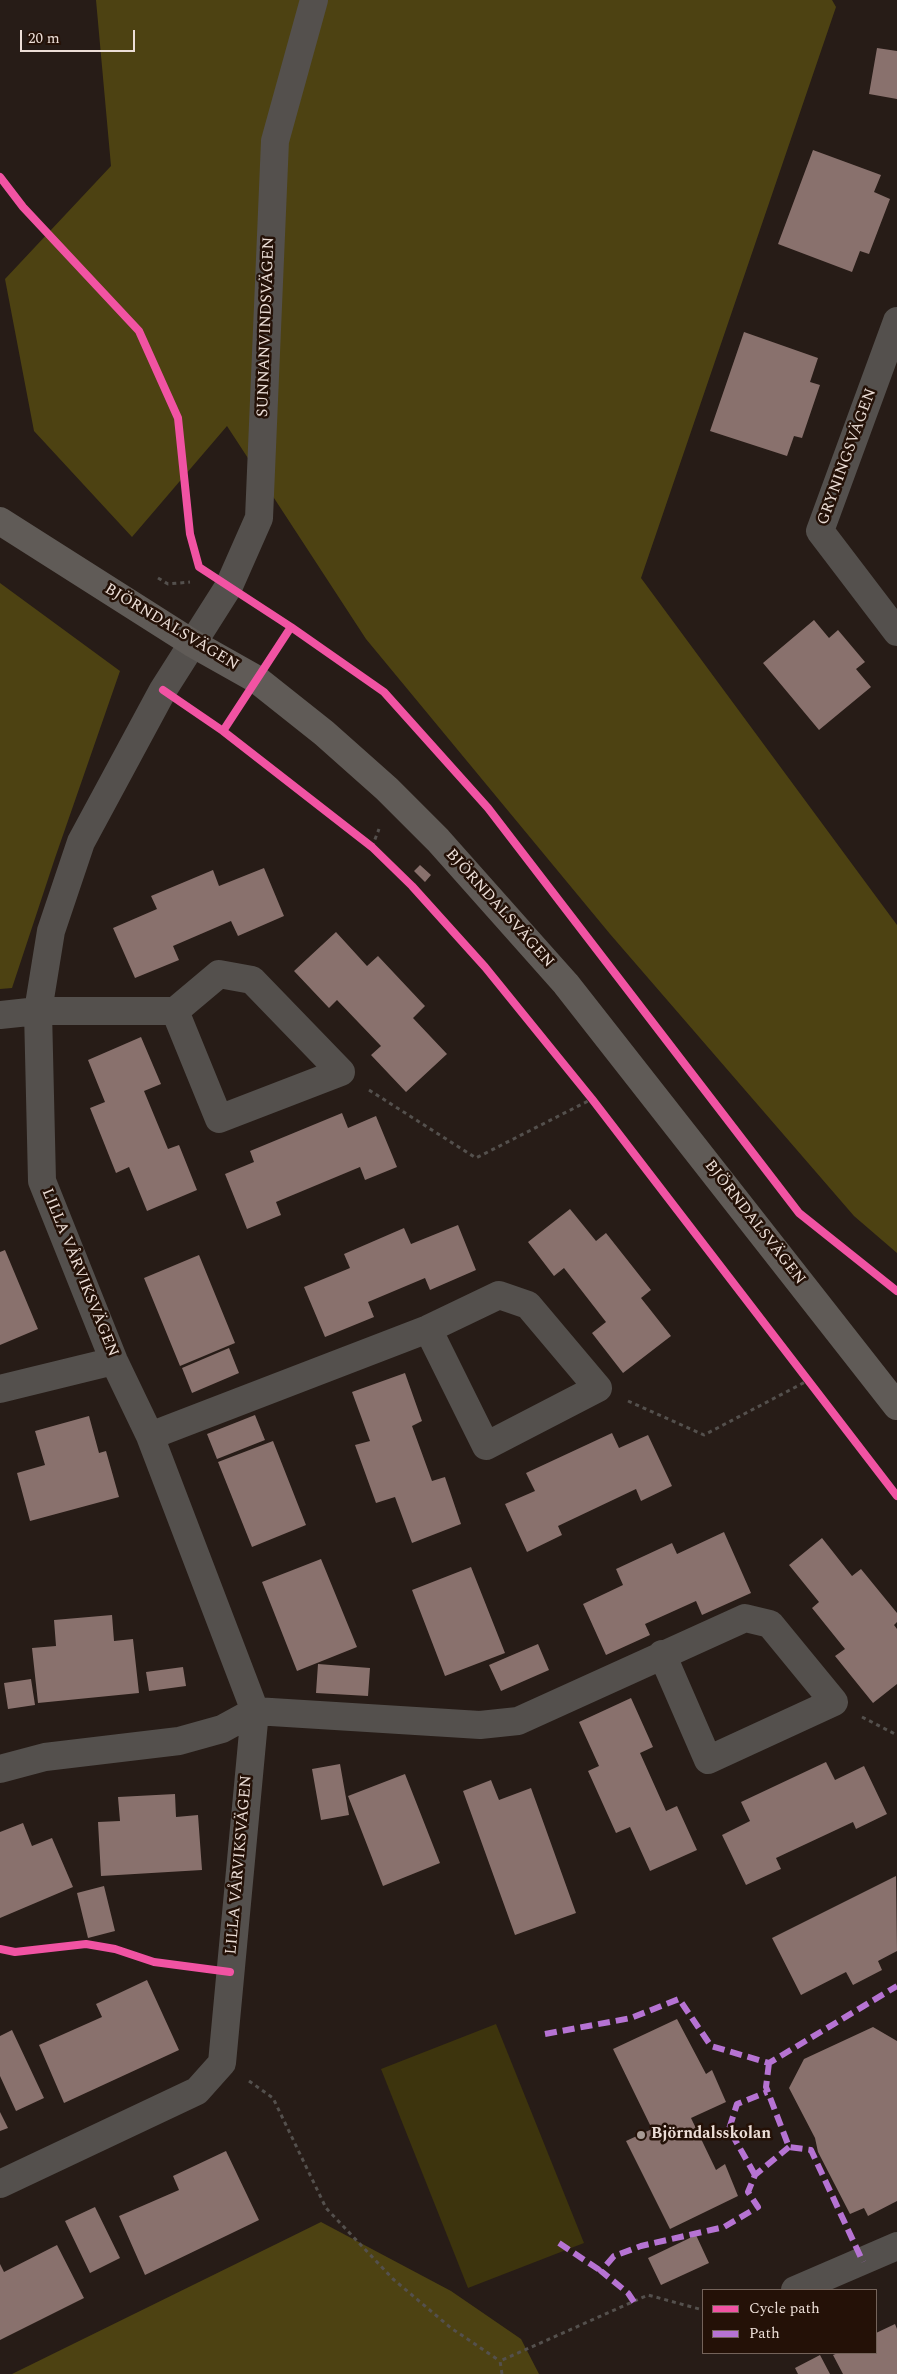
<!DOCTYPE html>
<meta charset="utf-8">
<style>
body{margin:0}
#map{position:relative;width:897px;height:2374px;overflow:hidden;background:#271c17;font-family:Spectral,serif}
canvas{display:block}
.legend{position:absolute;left:702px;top:2289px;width:175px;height:65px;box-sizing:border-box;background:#241107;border:1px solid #74635a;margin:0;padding:6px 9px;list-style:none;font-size:15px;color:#ecded7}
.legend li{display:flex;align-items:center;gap:10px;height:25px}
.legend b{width:25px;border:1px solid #74635a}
.scale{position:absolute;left:20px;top:30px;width:115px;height:22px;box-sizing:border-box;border:2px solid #ecded7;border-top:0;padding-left:6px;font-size:15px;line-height:18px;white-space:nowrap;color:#ecded7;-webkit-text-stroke:4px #241107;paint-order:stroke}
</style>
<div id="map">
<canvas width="897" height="2374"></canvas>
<ul class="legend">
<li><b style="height:6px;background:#f153a3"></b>Cycle path</li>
<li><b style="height:6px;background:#b673d3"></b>Path</li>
</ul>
<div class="scale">20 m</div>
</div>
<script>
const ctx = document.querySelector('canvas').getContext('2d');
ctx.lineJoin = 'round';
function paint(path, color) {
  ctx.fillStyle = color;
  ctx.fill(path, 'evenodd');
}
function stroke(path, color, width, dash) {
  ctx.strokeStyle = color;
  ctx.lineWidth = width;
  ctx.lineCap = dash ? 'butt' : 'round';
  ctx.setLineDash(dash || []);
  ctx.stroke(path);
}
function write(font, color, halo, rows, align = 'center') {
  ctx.font = font + ' Spectral,serif';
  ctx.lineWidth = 5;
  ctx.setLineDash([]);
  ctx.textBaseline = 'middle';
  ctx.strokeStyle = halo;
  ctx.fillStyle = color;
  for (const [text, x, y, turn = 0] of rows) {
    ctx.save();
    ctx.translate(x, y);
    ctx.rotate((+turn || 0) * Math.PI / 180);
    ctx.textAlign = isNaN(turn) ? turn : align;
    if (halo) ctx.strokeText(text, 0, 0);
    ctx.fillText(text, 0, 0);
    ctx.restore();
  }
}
const green = new Path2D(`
 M496,2024l88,219 -116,45 -87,-219z`);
const forest = new Path2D(`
 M96,0h736l4,7 -195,571 256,347v328l-43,-37 -244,-282 -244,-295 -139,-213 -95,111 -98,-106 -29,-152 106,-113z
 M0,583l120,88 -65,187 -43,130 -12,1z
 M321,2222l130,69 70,48 18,35h-527z`);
const building = new Path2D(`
 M877,48l20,3v48l-28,-5z
 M813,150l68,25 -7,17 16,7 -21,55 -9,-3 -8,21 -74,-28z
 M744,332l74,26 -8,24 10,3 -18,53 -8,-2 -7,20 -77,-25z
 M814,620l15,18 9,-8 27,32 -9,7 15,18 -52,43 -56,-67z
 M420,865l11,10 -6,7 -11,-11z
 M264,868l20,48 -46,20 -7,-15 -58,25 6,14 -44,18 -22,-50 44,-19 -6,-13 62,-26 6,16z
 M336,932l31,34 11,-10 47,50 -12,12 34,36 -41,38 -35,-37 10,-9 -44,-46 -8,8 -35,-37z
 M141,1037l20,47 -17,7 24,58 11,-4 18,45 -50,21 -18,-44 -13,6 -26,-65 15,-6 -17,-42z
 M342,1113l6,15 28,-12 21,51 -32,13 -5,-13 -84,35 5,13 -34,14 -22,-55 29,-12 -4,-11z
 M570,1209l26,32 10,-8 45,57 -10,8 30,38 -48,37 -31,-40 14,-11 -42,-54 -10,8 -26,-34z
 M458,1225l18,45 -46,20 -5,-12 -57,24 6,15 -49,20 -21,-50 46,-19 -6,-14 60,-26 7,16z
 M5,1250l33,79 -38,16v-93z
 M199,1255l36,88 -55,23 -36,-88z
 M229,1348l10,25 -47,20 -10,-25z
 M405,1373l17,48 -10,5 20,55 13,-4 16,47 -49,19 -17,-46 -19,6 -21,-58 15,-4 -18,-49z
 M255,1415l10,25 -48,19 -10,-25z
 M89,1416l10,37 7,-2 13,46 -89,24 -13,-48 28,-8 -10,-34z
 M612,1433l7,15 29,-13 24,51 -31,15 -5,-12 -78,37 4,9 -35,17 -22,-48 30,-13 -9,-18z
 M273,1441l33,84 -54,22 -34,-85z
 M724,1532l27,61 -49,22 -6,-14 -51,23 5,11 -44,20 -23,-51 40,-19 -7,-16 56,-26 5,11z
 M822,1538l30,38 9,-7 36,44v9l-3,3 3,4v55l-24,19 -38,-47 10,-7 -33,-41 7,-6 -30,-37z
 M321,1559l36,88 -60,24 -35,-89z
 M471,1567l34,86 -60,23 -33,-86z
 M112,1615l2,26 19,-2 6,54 -101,10 -6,-55 24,-2 -2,-26z
 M538,1644l11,26 -48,21 -12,-26z
 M318,1664l52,4 -2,28 -52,-3z
 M183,1667l3,19 -37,5 -3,-19z
 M31,1679l4,26 -27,4 -4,-26z
 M631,1698l22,49 -13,6 26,58 11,-5 20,44 -47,21 -20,-44 -14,6 -28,-62 11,-5 -20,-44z
 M826,1762l9,18 29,-14 23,48 -31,15 -3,-7 -77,36 5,11 -35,16 -24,-50 28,-14 -9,-19z
 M340,1764l9,51 -28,5 -9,-51z
 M405,1774l35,89 -57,23 -35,-90z
 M491,1780l8,20 32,-12 45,125 -61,22 -52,-144z
 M175,1794l1,23 22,-2 4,55 -101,6 -3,-54 22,-1 -2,-24z
 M23,1823l9,23 20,-8 21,49 -73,31v-86z
 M896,1876l1,75 -19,10 4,9 -29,15 -7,-13 -45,23 -29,-57z
 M104,1886l11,45 -27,7 -11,-45z
 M147,1980l32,70 -115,53 -25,-58 63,-28 -6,-13z
 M677,2019l29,55 6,-4 14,32 -35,16 25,52 9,-6 13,32 -68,33 -44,-88 26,-12 -39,-80z
 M873,2027l24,14v160l-29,15 -4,-8 -14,6 -32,-62 -3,-14 -26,-50 15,-29z
 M12,2030l32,68 -28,13 -16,-35v-40z
 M0,2112l8,16 -8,3z
 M226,2151l33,69 -114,55 -26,-59 60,-26 -6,-14z
 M95,2207l25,51 -30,15 -25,-52z
 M696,2235l13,28 -48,22 -13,-27z
 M57,2245l27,53 -84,42v-76l4,8z
 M895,2324l2,5v45h-54l-10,-19 5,-2h38v-20z
 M820,2355l10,19h-32l-3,-6z`);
const path = new Path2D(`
 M158,578l10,6 22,-2
 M372,847l7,-18
 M369,1090l107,68 116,-59
 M628,1401l76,34 105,-55
 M862,1717l35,18
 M249,2081l24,17 53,110 67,71 58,49 49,33
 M502,2374l-2,-13 148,-66 55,15`);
const street = new Path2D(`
 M897,321l-77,210 77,101
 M0,1015l38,-4h137l44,-37 33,6 89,92 -122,47 -44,-108
 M0,1389l114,-28
 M150,1436l278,-107 71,-34 29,10 70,83 -112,58 -58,-117
 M0,1769l45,-12 134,-16 43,-12 33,-18 225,14 38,-4 227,-103 25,6 64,78 -126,58 -46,-106
 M0,2184l197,-93 25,-28 33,-352 -105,-275 -36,-75 -72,-180 -4,-170 13,-80 30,-89 82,-152 66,-104 30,-68 16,-377 39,-141
 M795,2290l102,-44`);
const secondary = new Path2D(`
 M0,521l192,122 64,36 68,54 63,56 51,51 128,144 331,422`);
const quiet = new Path2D(`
 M545,2034l86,-16 48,-19 32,47 58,17 128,-77
 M769,2063l-3,24 23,60 22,3 52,112
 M755,2175l-26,-46 8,-25 30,-12
 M559,2243l42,28
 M634,2302l-6,-9 -27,-22 13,-15 27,-10 83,-19 34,-20 -10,-15 7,-17 34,-28`);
const cycleway = new Path2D(`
 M0,177l23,30 116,124 39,87 12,116 9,33 92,60 93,65 104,116 311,405 98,78
 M163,690l60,41 149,116 40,39 73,81 107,132 305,397
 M223,731l68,-104
 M0,1949l15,3 71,-8 29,5 39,13 76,10`);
const markers = [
 [641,2135,5,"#a79a94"]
];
const streetNames = [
 ["SUNNANVINDSVÄGEN",267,327,-88],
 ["GRYNINGSVÄGEN",848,457,-70],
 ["BJÖRNDALSVÄGEN",171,628,31],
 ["BJÖRNDALSVÄGEN",499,909,48],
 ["BJÖRNDALSVÄGEN",754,1223,52],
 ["LILLA VÅRVIKSVÄGEN",79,1273,68],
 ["LILLA VÅRVIKSVÄGEN",240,1865,-85]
];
const poiNames = [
 ["Björndalsskolan",651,2135]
];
paint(green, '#3d340d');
paint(forest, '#4d4212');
paint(building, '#89716d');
stroke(path, '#54504d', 3, [4, 4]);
stroke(street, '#54504d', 28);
stroke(secondary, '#605b57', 28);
stroke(quiet, '#b673d3', 6, [12, 6]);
stroke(cycleway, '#f153a3', 8);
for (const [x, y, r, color] of markers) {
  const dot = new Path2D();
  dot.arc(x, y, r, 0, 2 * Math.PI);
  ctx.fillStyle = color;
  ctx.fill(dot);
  stroke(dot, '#241107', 2);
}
write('16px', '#ecded7', '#241107', streetNames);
write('bold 16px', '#ecded7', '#241107', poiNames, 'left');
</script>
